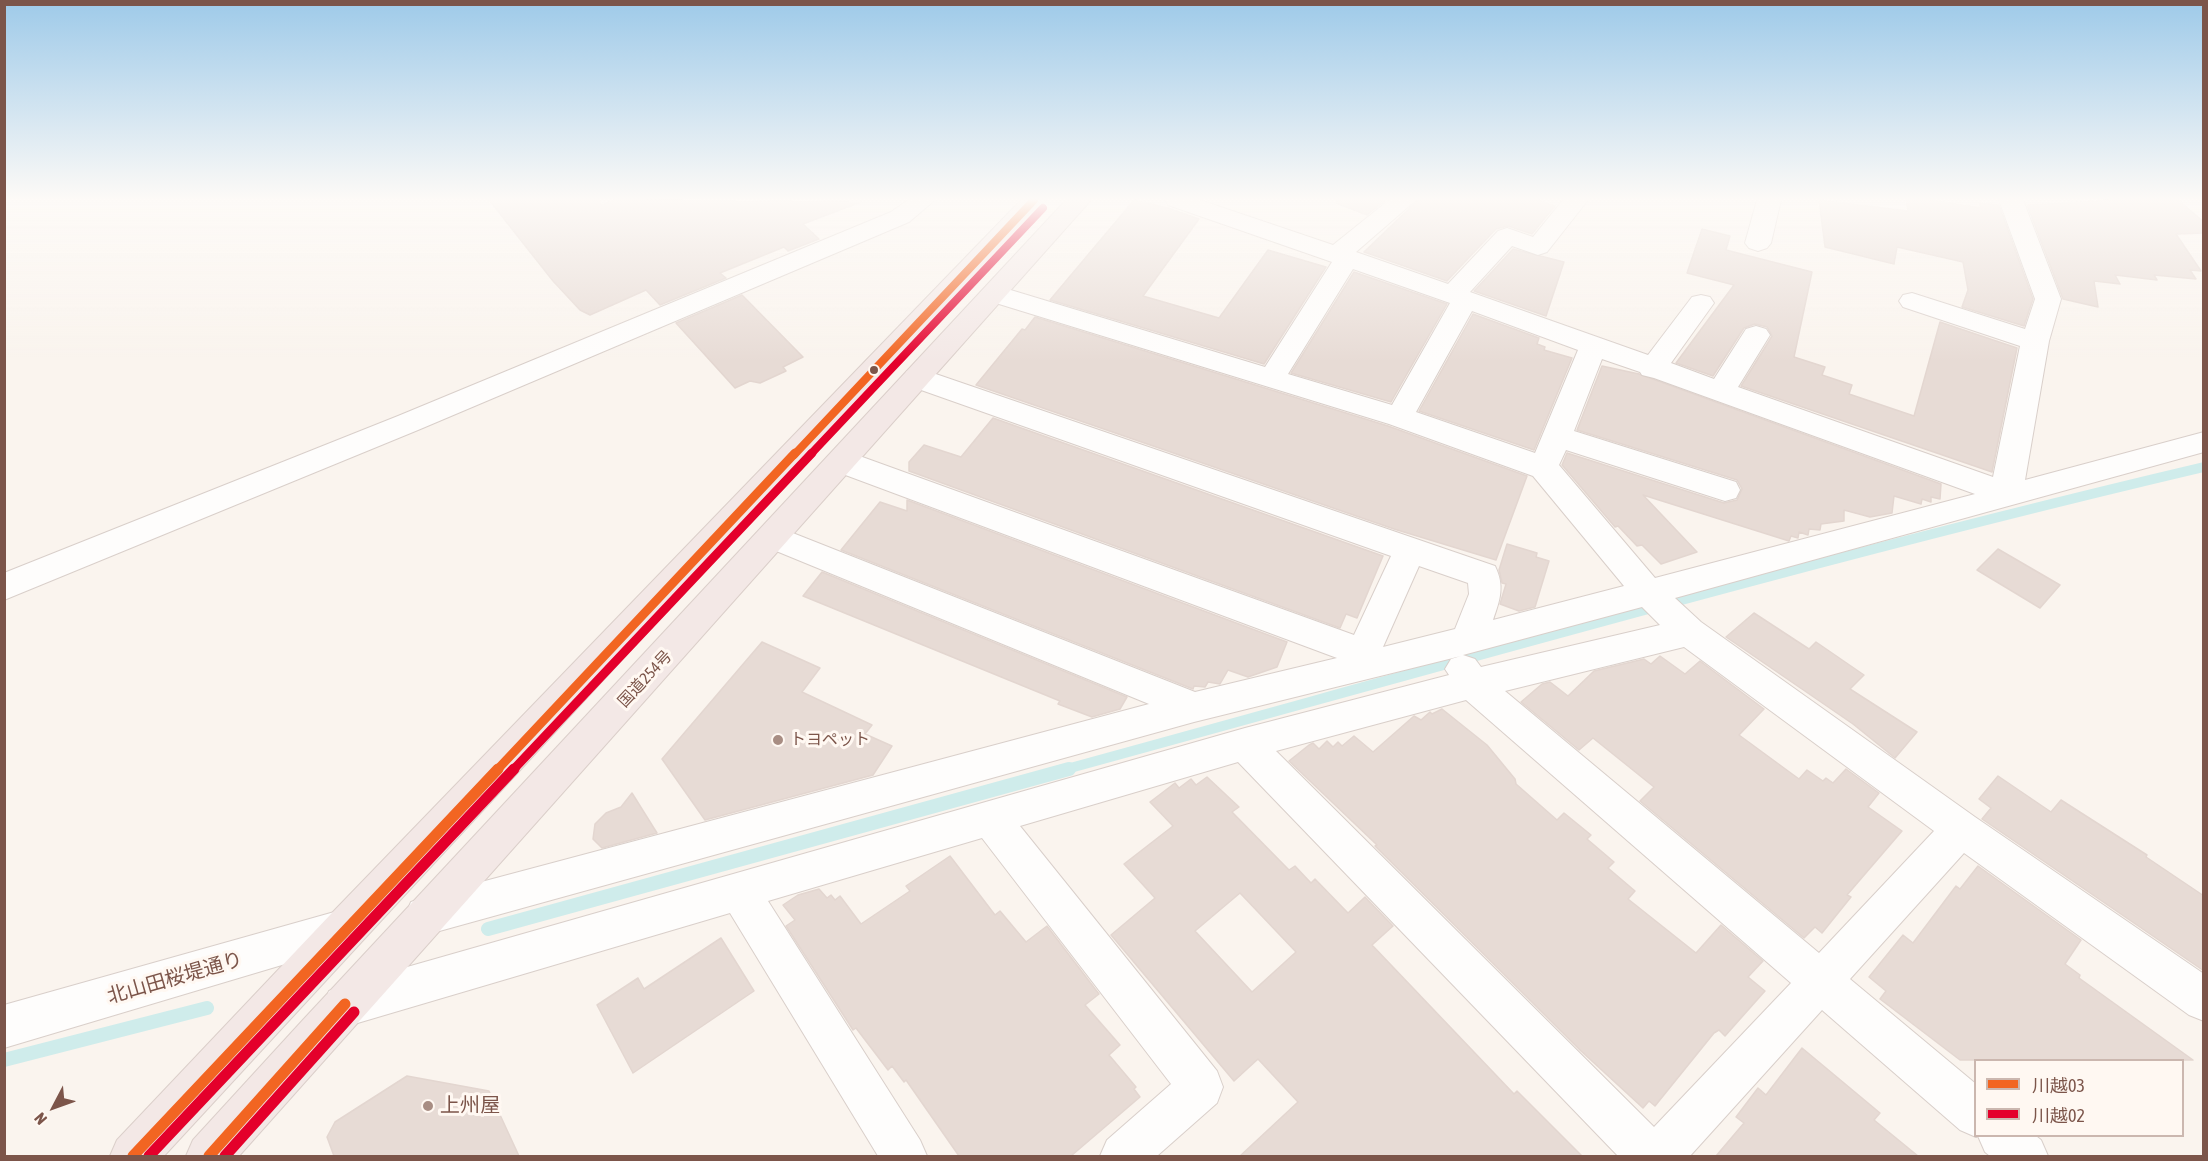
<!DOCTYPE html>
<meta charset="utf-8">
<style>
body{margin:0}
#map{position:relative;width:2208px;height:1161px;overflow:hidden;background:#faf4ee;font-family:"Asap Condensed","Noto Sans JP",sans-serif}
canvas{display:block}
.frame{position:absolute;inset:0;border:6px solid #7c554a;pointer-events:none}
.legend{position:absolute;left:1974px;top:1059px;width:210px;height:78px;box-sizing:border-box;background:#fff8f2;border:2px solid #cbb7af;margin:0;padding:8px 10px;list-style:none;font-size:18px;color:#7c554a}
.legend li{display:flex;align-items:center;gap:12px;height:30px}
.legend b{width:30px;border:2px solid #cbb7af}
.north{position:absolute;left:24px;top:1077px;width:60px;height:60px;-webkit-text-stroke:4px #fff8f2;paint-order:stroke;rotate:229deg;font-size:16px;font-weight:700;line-height:24px;text-align:center;color:#7c554a}
.north::after{content:'';display:block;margin:auto;width:21px;height:27px;background:#7c554a;clip-path:polygon(50% 0,100% 100%,50% 72%,0 100%)}
</style>
<div id="map">
<canvas width="2208" height="1161"></canvas>
<div class="frame"></div>
<ul class="legend">
<li><b style="height:8px;background:#f26522"></b>川越03</li>
<li><b style="height:8px;background:#e4002b"></b>川越02</li>
</ul>
<div class="north">N</div>
</div>
<script>
const ctx = document.querySelector('canvas').getContext('2d');
ctx.lineJoin = 'round';
function stroke(path, color, width, dash) {
  ctx.strokeStyle = color;
  ctx.lineWidth = width;
  ctx.lineCap = dash ? 'butt' : 'round';
  ctx.setLineDash(dash || []);
  ctx.stroke(path);
}
function paint(path, color) {
  ctx.fillStyle = color;
  ctx.fill(path, 'evenodd');
}
function write(font, color, halo, rows, align = 'center') {
  ctx.font = font + ' "Asap Condensed","Noto Sans JP",sans-serif';
  ctx.lineWidth = 6;
  ctx.setLineDash([]);
  ctx.textBaseline = 'middle';
  ctx.strokeStyle = halo;
  ctx.fillStyle = color;
  for (const [text, x, y, turn = 0] of rows) {
    ctx.save();
    ctx.translate(x, y);
    ctx.rotate((+turn || 0) * Math.PI / 180);
    ctx.textAlign = isNaN(turn) ? turn : align;
    if (halo) ctx.strokeText(text, 0, 0);
    ctx.fillText(text, 0, 0);
    ctx.restore();
  }
}
const streamFar1 = new Path2D(`
 M1063,770c380,-104 758,-213 1141,-303`);
const stream = new Path2D(`
 M488,929l581,-160
 M4,1060l203,-52`);
const building = new Path2D(`
 M489,200h109l4,5 13,-5 246,2 -58,22 16,15 -31,12 -4,-4 -64,26 6,5 -66,27 -14,-15 -56,25 -10,-5 -27,-29z
 M1134,200l34,8 31,11 -56,77 76,22 49,-68 58,17 -62,97 -214,-64z
 M1337,200h49l-19,15 -31,-12z
 M1418,200h120l17,6 -23,28 -24,-8 -12,3 -49,52 -83,-29z
 M1819,200l89,11 -2,-11h26l49,8 -2,-5 20,2 34,94 -9,27 -62,-19 6,-17 -5,-28 -66,-15 -3,17 -69,-17z
 M2113,200h65l26,22v11l-28,1 25,37 -11,-1 6,9 -42,-4 3,5 -42,-5 5,9 -26,-3 4,26 -35,-8 -36,-94z
 M1702,229l28,7 -4,14 86,22 -18,85 31,10 -3,8 30,10 -3,9 65,22 26,-94 77,26 -25,124 -251,-86 31,-50 -5,-9 -12,-3 -11,4 -31,48 -37,-13 58,-78 -47,-12z
 M1513,249l51,13 -18,54 -72,-25z
 M1354,272l93,32 -56,98 -100,-29z
 M742,295l61,62 -20,10 3,4 -26,12 -10,-2 -15,7 -59,-65z
 M1473,314l66,24 -2,6 8,3 -1,3 28,8 -38,92 -115,-39z
 M1035,317l353,109 139,50 -31,84 -102,-31 -418,-144 46,-56 3,1z
 M1602,366l37,8 302,110 -1,15 -9,-2v5l-9,-3 -1,5 -27,-8 -2,17 -22,4 -26,-7v11l-23,3 -1,6 -11,-1 -1,6 -9,-3 -1,6 -7,-2 -2,5 -146,-46 54,57 -36,12 -19,-19 -5,1 -19,-20 -3,1 -53,-62 5,-12 157,50 13,-3 5,-11 -5,-9 -160,-50z
 M993,418l390,138 -26,62 -11,-4 -6,14 -431,-157v-9l15,-17 37,12z
 M907,500l380,142 -10,25 -29,10 -20,-7 -8,14 -12,-2 -3,5 -11,-1 -1,3 -352,-139 39,-48 27,9z
 M1507,544l30,9 -1,4 13,4 -14,46 -16,4 -19,-7 6,-20 -4,-1 -3,-13z
 M1998,549l62,36 -20,23 -63,-38z
 M822,572l305,125 -7,12 -28,8 -34,-13 2,-3 -257,-105z
 M1754,613l55,36 7,-7 48,33 -14,14 67,43 -22,26 -42,-34 -127,-87z
 M762,642l58,26 -18,24 70,33 -7,9 27,12 -19,29 -168,45 -43,-61z
 M1660,656l25,18 15,-13 64,48 -25,26 60,44 8,-9 16,11 3,-3 7,5 13,-14 33,24 -11,14 34,24 -55,64 4,2 -29,36 -7,-6 -11,11 -164,-137 14,-14 -61,-49 -14,12 -58,-48 21,-18 8,-2 18,14 26,-25 50,-12 7,5z
 M1442,709l45,36 28,34 1,5 41,36 7,-7 27,22 -4,4 27,23 -6,6 27,23 -7,8 68,54 25,-28 42,36 -15,16 17,14 -40,45 -6,-6 -5,3 -59,73 -6,-5 -6,7 -62,-57 -206,-205 2,-1 -88,-84 20,-16 4,-2 6,6 8,-8 6,6 5,-5 4,4 12,-10 19,16 41,-36 7,4 9,-8 2,2z
 M1998,776l53,36 10,-12 86,55 -1,2 58,39v75l-222,-152 9,-11 -12,-9z
 M1207,777l32,30 -7,5 57,58 6,-4 16,17 4,-4 33,34 17,-16 28,29 -21,19 142,149 3,-3 65,65h-342l58,-54 -40,-43 -24,22 -123,-146 44,-37 -31,-34 49,-38 -23,-24 25,-19 4,5 12,-9 5,6zM1240,893l56,59 -44,40 -57,-61z
 M632,793l25,40 -55,15 -9,-9 2,-15 11,-11 15,-6z
 M950,856l45,59 5,-4 26,31 21,-16 52,68 -14,11 35,40 -11,10 27,32 -2,2 6,8 -69,59h-112l-53,-76 -2,2 -12,-16 -4,4 -32,-42 -3,2 -67,-104 9,-6 -12,-15 15,-10 21,-6 8,9 4,-3 4,5 5,-4 21,28 49,-33 -4,-5z
 M1978,866l103,74 -16,24 15,11 -1,3 114,82h-233l-80,-61 6,-8 -17,-14 34,-42 10,8 43,-57 4,3z
 M721,938l33,53 -121,82 -36,-68 41,-27 6,11z
 M1802,1048l78,65 -6,7 44,36h-202l28,-33 -8,-6 22,-29 8,7z
 M407,1076l82,15 30,65h-185l-7,-19 8,-15z`);
const minor = new Path2D(`
 M908,200h27l-26,22 -491,208 -414,170v-27l394,-157 493,-204z
 M1165,200h35l133,45 56,-45h27l-60,52 92,32 50,-53 9,-3 26,9 30,-37h25l-41,52 -9,3 -26,-9 -42,46 178,63 44,-58 9,-2 9,2 4,6 -43,60 43,16 32,-50 10,-3 10,3 4,6 -32,52 255,90 27,-131 -117,-39 -4,-6 4,-6 9,-2 113,36 10,-30 -36,-99h24l38,99 -12,42 -24,139 179,-48v20l-529,146 26,24 274,195 229,157v47l-15,-6 -225,-162 -114,126 126,105v52h60l5,4 7,16h-58l-5,-4 -7,-16 -2,1 -16,-7 -138,-120 -132,146h-72l-380,-394 -218,64 197,245 6,16 -6,16 -60,53h-57l7,-16 64,-56 -189,-246 -214,63 152,239 7,16h-49l-148,-243 -386,114 -15,-6 -6,-15 6,-15 15,-6 901,-257 204,-53 -4,-6 6,-10 10,-3 -267,66 -769,213 -14,-5 -6,-14 6,-14 14,-5 724,-193 -385,-158 -5,-8 5,-8 11,-4 420,166 142,-34 -505,-188 -4,-8 4,-8 11,-3 11,3 500,181 37,-79 -484,-171 -4,-7 4,-7 10,-2 10,2 568,195c10,20 5,34 -2,54l131,-34 -91,-110 -144,-52 -403,-124 -4,-6 4,-6 9,-2 9,2 261,79 67,-105 -164,-57zM1353,269l97,34 -58,102 -104,-31zM1472,311l106,39 -43,103 -119,-41zM1602,359l38,13 2,3 12,3 321,116 -320,84 -96,-113 7,-15 159,51 11,-3 4,-8 -4,-8 -162,-51zM1419,566l49,17 1,11 -14,35 -72,18zM1642,607l18,18 -179,42 -6,-8 -12,-4zM1684,647l250,184 -115,122 -314,-262zM1466,700l325,283 -137,144 -378,-376z
 M1757,200h24l-10,43 -4,5 -9,3 -9,-3 -4,-5z
 M345,909l14,5 6,14 -6,14 -355,106v-43z`);
const highway = new Path2D(`
 M1021,200h25l-882,956h-54l7,-16 214,-226z
 M1066,200h25l-852,956h-53l7,-16 109,-119z`);
const bus1Far2 = new Path2D(`
 M794,455l240,-255`);
const bus1Far1 = new Path2D(`
 M497,770l298,-317`);
const bus1 = new Path2D(`
 M133,1156l365,-387
 M209,1156l136,-152`);
const bus2Far2 = new Path2D(`
 M810,455l233,-247`);
const bus2Far1 = new Path2D(`
 M513,770l299,-317`);
const bus2 = new Path2D(`
 M149,1156l365,-387
 M225,1156l129,-144`);
const markers = [
 [874,370,5,"#7c554a"],
 [778,740,6,"#a88d83"],
 [428,1106,6,"#a88d83"]
];
const streetNames = [
 ["国道254号",645,679,-47]
];
const poiNames = [
 ["トヨペット",790,740]
];
const nearStreetnames = [
 ["北山田桜堤通り",175,978,-16]
];
const nearPoinames = [
 ["上州屋",440,1106]
];
stroke(streamFar1, '#cfeceb', 10);
stroke(stream, '#cfeceb', 14);
paint(building, '#e7dbd5');
stroke(building, '#e3d6d0', 1.5);
stroke(minor, '#d9cfca', 2);
stroke(highway, '#dbcfca', 2);
paint(minor, '#fefdfc');
paint(highway, '#f3e8e6');
stroke(bus1Far2, '#f26522', 8);
stroke(bus1Far1, '#f26522', 9);
stroke(bus1, '#f26522', 11);
stroke(bus2Far2, '#e4002b', 8);
stroke(bus2Far1, '#e4002b', 9);
stroke(bus2, '#e4002b', 11);
const sky = ctx.createLinearGradient(0, 0, 0, 362);
sky.addColorStop(0, '#9ecae9');
sky.addColorStop(0.55, '#fdfaf7');
sky.addColorStop(1, '#fdfaf700');
ctx.fillStyle = sky;
ctx.fillRect(0, 0, 2208, 362);
for (const [x, y, r, color] of markers) {
  const dot = new Path2D();
  dot.arc(x, y, r, 0, 2 * Math.PI);
  ctx.fillStyle = color;
  ctx.fill(dot);
  stroke(dot, '#fff8f2', 2);
}
write('16px', '#7c554a', '#fff8f2', streetNames);
write('16px', '#7c554a', '#fff8f2', poiNames, 'left');
write('20px', '#7c554a', '#fff8f2', nearStreetnames);
write('20px', '#7c554a', '#fff8f2', nearPoinames, 'left');
</script>
